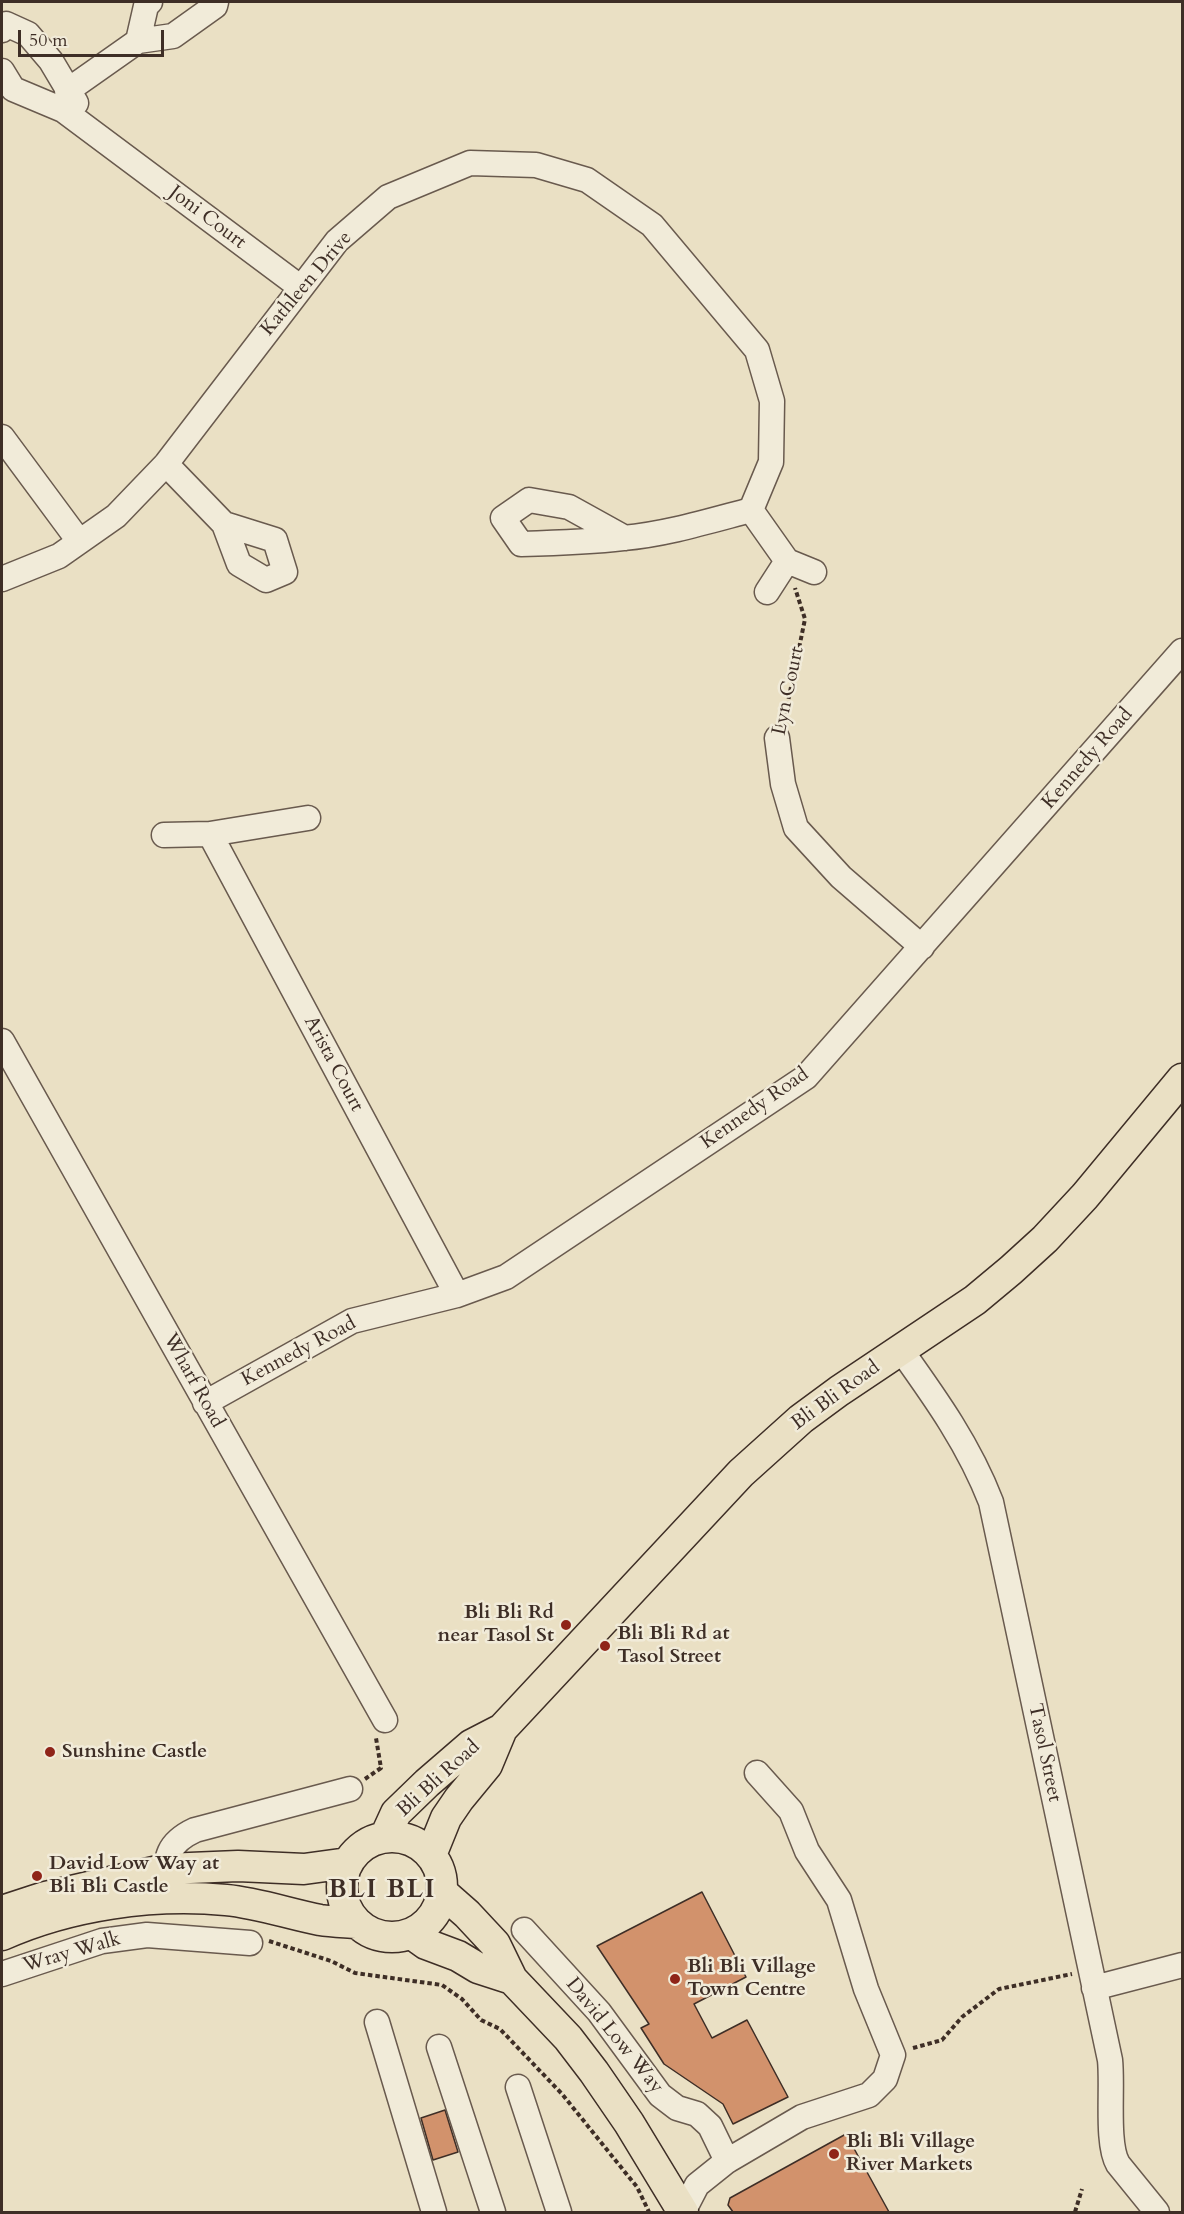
<!DOCTYPE html>
<style>
body{margin:0}
#map{position:relative;width:1184px;height:2214px;overflow:hidden;background:#eae0c4;font-family:Cardo,serif}
canvas{display:block}
.frame{position:absolute;inset:0;border:3px solid #3e2e26;pointer-events:none}
.scale{position:absolute;left:18px;top:30px;width:146px;height:27px;box-sizing:border-box;border:3px solid #3e2e26;border-top:0;padding-left:8px;font-size:18px;line-height:21px;white-space:nowrap;color:#3e2e26;-webkit-text-stroke:4px #f1ebd9;paint-order:stroke}
</style>
<div id="map">
<canvas width="1184" height="2214"></canvas>
<div class="frame"></div>
<div class="scale">50 m</div>
</div>
<script>
const ctx = document.querySelector('canvas').getContext('2d');
ctx.lineJoin = 'round';
function paint(path, color) {
  ctx.fillStyle = color;
  ctx.fill(path, 'evenodd');
}
function stroke(path, color, width, dash) {
  ctx.strokeStyle = color;
  ctx.lineWidth = width;
  ctx.lineCap = dash ? 'butt' : 'round';
  ctx.setLineDash(dash || []);
  ctx.stroke(path);
}
function write(font, color, halo, rows, align = 'center') {
  ctx.font = font + ' Cardo,serif';
  ctx.lineWidth = 5;
  ctx.setLineDash([]);
  ctx.textBaseline = 'middle';
  ctx.strokeStyle = halo;
  ctx.fillStyle = color;
  for (const [text, x, y, turn = 0] of rows) {
    ctx.save();
    ctx.translate(x, y);
    ctx.rotate((+turn || 0) * Math.PI / 180);
    ctx.textAlign = isNaN(turn) ? turn : align;
    if (halo) ctx.strokeText(text, 0, 0);
    ctx.fillText(text, 0, 0);
    ctx.restore();
  }
}
const building = new Path2D(`
 M702,1892l44,85 -52,27 18,34 35,-18 41,77 -55,27 -10,-20 -59,-40 -23,-36 8,-4 -52,-78z
 M445,2110l13,42 -25,8 -12,-42z
 M846,2134l43,78h-156l-5,-7 2,-7z`);
const path = new Path2D(`
 M784,721l21,-102 -10,-31
 M365,1779l16,-11 -5,-30
 M269,1941l62,20 24,12 87,12 20,14 19,21 19,9 62,65 75,93 12,25
 M913,2048l29,-8 20,-23 37,-28 73,-15
 M1075,2212l7,-23`);
const minor = new Path2D(`
 M2,30l4,-6 22,10 23,27 25,42
 M138,41l8,-35 4,-4
 M2,71l11,18 50,21 237,177
 M67,91l71,-50 35,-5 42,-30 1,-4
 M2,437l77,104
 M166,464l58,60 51,16 10,32 -19,8 -27,-16 -15,-40
 M751,510l36,51 27,11
 M2,579l57,-23 57,-40 50,-52 171,-223 51,-44 82,-34 66,2 51,15 65,45 105,125 15,51 -1,61 -20,48c-42,11 -84,24 -128,28 -34,4 -68,5 -102,6l-18,-26 26,-18 40,7 56,31
 M767,592l20,-31
 M777,738l6,46 13,44 45,49 81,70
 M308,818l-98,16 247,461
 M164,835l46,-1
 M2,1041l383,679
 M901,1350c35,49 68,95 90,152l119,558c3,27 -4,84 8,104l39,48
 M205,1403l147,-82 105,-26 49,-18 300,-200 376,-426
 M165,1885c1,-28 2,-42 30,-55l155,-41
 M524,1930l75,82 61,83 17,13 20,6 13,12 17,35
 M2,1974l100,-33 45,-6 103,8
 M1094,1988l88,-23
 M377,2022l57,190
 M439,2047l54,165
 M518,2087l41,125
 M683,2212l14,-27 30,-24 75,-44 67,-22 16,-16 8,-24 -27,-66 -27,-89 -32,-49 -16,-40 -34,-38`);
const major = new Path2D(`
 M342 1887a50 50 0 1 1 100 0a50 50 0 1 1-100 0Z
 M385,1837l11,-24 31,-30 44,-38 31,-16 239,-256 60,-54 38,-28 136,-91 36,-30 34,-31 40,-43 97,-117
 M431,1855l15,-37 13,-19 28,-34 15,-36
 M442,1892l25,22 28,30 17,35 56,59 26,34 35,51 54,89
 M2,1911l43,-14 121,-28 72,-3 66,3 44,-6
 M412,1934l14,10 32,12 20,12 34,11
 M2,1935c67,-30 150,-42 224,-35 32,3 63,14 94,20 12,2 25,2 37,3`);
const markers = [
 [566,1625,6,"#8f2418"],
 [605,1646,6,"#8f2418"],
 [50,1752,6,"#8f2418"],
 [37,1876,6,"#8f2418"],
 [675,1979,6,"#8f2418"],
 [834,2154,6,"#8f2418"]
];
const streetNames = [
 ["Joni Court",207,218,37],
 ["Kathleen Drive",307,284,-50],
 ["Lyn Court",789,691,-78],
 ["Kennedy Road",1088,759,-49],
 ["Arista Court",333,1064,62],
 ["Kennedy Road",755,1109,-35],
 ["Kennedy Road",299,1352,-28],
 ["Wharf Road",193,1381,61],
 ["Bli Bli Road",836,1396,-36],
 ["Tasol Street",1044,1753,78],
 ["Bli Bli Road",439,1779,-42],
 ["Wray Walk",72,1953,-16],
 ["David Low Way",614,2036,51]
];
const poiNames = [
 ["Bli Bli Rd",554,1613,"right"],
 ["near Tasol St",554,1636,"right"],
 ["Bli Bli Rd at",617,1634],
 ["Tasol Street",617,1657],
 ["Sunshine Castle",62,1752],
 ["David Low Way at",49,1864],
 ["Bli Bli Castle",49,1887],
 ["Bli Bli Village",687,1967],
 ["Town Centre",687,1990],
 ["Bli Bli Village",846,2142],
 ["River Markets",846,2165]
];
const districtNames = [
 ["BLI BLI",382,1891]
];
paint(building, '#d2926c');
stroke(building, '#3e2e26', 1.5);
stroke(minor, '#695a4e', 27);
stroke(major, '#3e2e26', 33);
stroke(path, '#3e2e26', 4, [4.5, 3]);
stroke(minor, '#f1ebd9', 24);
stroke(major, '#eae0c4', 30);
for (const [x, y, r, color] of markers) {
  const dot = new Path2D();
  dot.arc(x, y, r, 0, 2 * Math.PI);
  ctx.fillStyle = color;
  ctx.fill(dot);
  stroke(dot, '#f1ebd9', 2);
}
write('20px', '#3e2e26', '#f1ebd9', streetNames);
write('bold 20px', '#3e2e26', '#f1ebd9', poiNames, 'left');
ctx.letterSpacing = '1.5px';
write('bold 26px', '#3e2e26', '#f1ebd9', districtNames);
ctx.letterSpacing = '0px';
</script>
